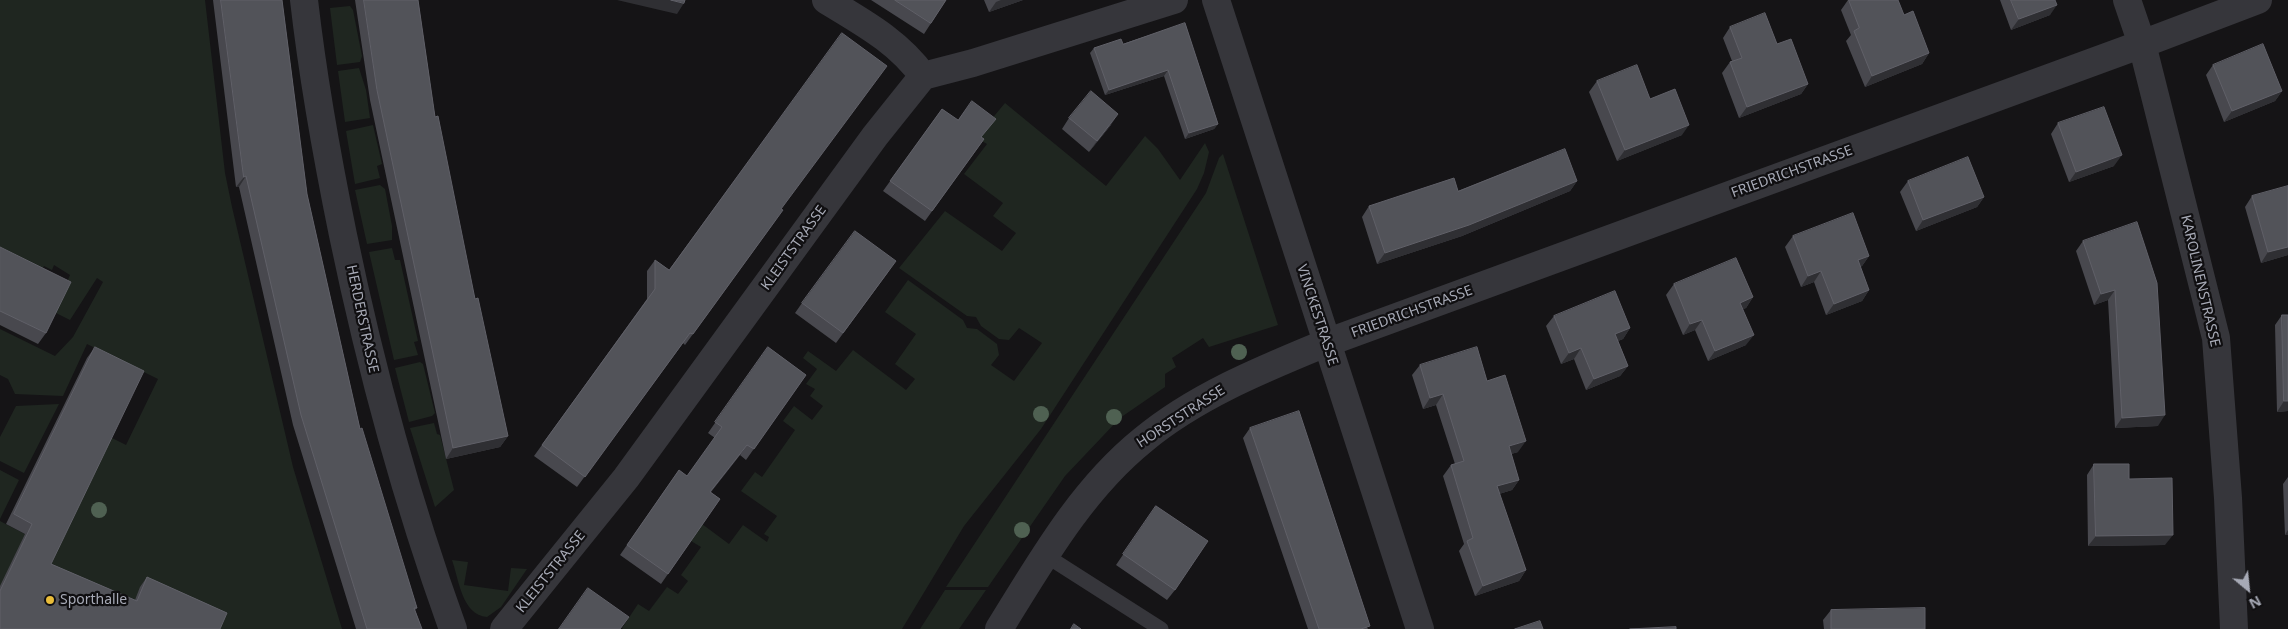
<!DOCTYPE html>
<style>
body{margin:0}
#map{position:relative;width:2288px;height:629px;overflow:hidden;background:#151416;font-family:"Noto Sans",sans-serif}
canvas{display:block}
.north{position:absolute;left:2223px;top:564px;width:50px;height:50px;-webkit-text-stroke:4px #100f11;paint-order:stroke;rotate:152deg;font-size:14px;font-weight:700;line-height:20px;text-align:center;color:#a7aab6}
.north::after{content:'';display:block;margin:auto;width:18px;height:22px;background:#a7aab6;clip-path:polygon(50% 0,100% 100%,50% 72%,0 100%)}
</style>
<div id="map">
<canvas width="2288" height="629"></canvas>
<div class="north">N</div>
</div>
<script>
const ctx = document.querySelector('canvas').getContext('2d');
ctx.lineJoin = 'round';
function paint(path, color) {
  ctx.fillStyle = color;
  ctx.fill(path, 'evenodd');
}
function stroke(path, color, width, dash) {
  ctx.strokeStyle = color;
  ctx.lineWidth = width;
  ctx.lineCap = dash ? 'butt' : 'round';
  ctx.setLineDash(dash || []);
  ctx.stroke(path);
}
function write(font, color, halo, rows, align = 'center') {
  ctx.font = font + ' "Noto Sans",sans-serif';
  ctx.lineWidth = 4.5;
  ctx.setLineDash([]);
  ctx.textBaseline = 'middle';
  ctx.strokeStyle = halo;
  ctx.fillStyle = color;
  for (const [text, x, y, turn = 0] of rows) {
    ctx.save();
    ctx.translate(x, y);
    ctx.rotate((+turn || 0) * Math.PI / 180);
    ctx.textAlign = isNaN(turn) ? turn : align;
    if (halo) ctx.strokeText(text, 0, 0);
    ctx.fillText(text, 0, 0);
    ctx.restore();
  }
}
const green = new Path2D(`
 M0,0h205l20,173 7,34 61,260 49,162h-125l-217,-42v-66l55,29 55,-113 16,8 32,-66 -71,-35 -24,52 -48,-2 -7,-15 -8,-4v-46l55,27 18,-19 30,-55 -6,-4 -27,42 -16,-8 16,-37 -16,-10 -2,5 -8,-4 -7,14 -37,-18z
 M350,6l3,4 9,46 -2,6 -23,3 -7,-57z
 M359,68l7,22 4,28 -25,4 -7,-51z
 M1005,103l101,83 39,-50 13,13 22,31 25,-37 4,9 -5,21 -7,16 -156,240 -77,97 -62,103h-279l-1,-1 16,-24 11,7 18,-24 11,7 10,-13 -7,-6 20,-28 -10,-6 11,-17 27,20 14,-19 24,17 2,-5 -5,-3 13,-18 -36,-25 14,-19 7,5 33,-47 -12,-9 11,-15 18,14 11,-14 -13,-10 5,-7 -9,-5 11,-15 -14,-11 5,-7 28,20 17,-21 53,40 9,-11 -20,-15 21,-30 -31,-22 23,-32 55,40 4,8 10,1 20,15 2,11 -8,10 23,16 28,-38 -23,-15 -10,12 -10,-1 -18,-13 -5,-9 -9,-1 -68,-48 46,-57 57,40 14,-18 -23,-17 10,-13 -39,-29 23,-30 -7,-4 5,-13z
 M373,125l9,39 -5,2 3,12 -25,6 -9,-53z
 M1223,154l55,171 -69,22 -6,-9 -31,20 4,9 -11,7v13l-45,31 -55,58 -77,111h-42l260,-394 13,-35z
 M380,185l5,4 7,37v14l-25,4 -12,-54z
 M392,248l3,12h5l18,81 -4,1 4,13 -24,5 -25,-108z
 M420,362l3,2 12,49 -3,3 -23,6 -14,-54z
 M59,404l-35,69 -24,-12v-24l16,-31z
 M434,423l3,11 3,1 14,55 -19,17 -25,-79z
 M0,470l19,10 -19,39z
 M452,560l16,2 -4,23 44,6 3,-23 16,1 -26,38 -14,10c-25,-2 -28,-37 -35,-57z
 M945,590h41l-27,39h-39z`);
const service = new Path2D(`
 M1045,555l116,74`);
const minor = new Path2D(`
 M304,0c9,79 23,157 39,235 28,135 63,264 110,394
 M826,0c36,22 72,41 97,76
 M1216,0l204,629
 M2127,0l15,44 74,294 12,160 6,131
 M504,629l122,-151 249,-342 48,-60 50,-13 201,-63
 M999,629c41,-66 82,-139 144,-189 53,-44 120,-71 183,-97l816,-299 116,-44`);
const trees = [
 [1239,352],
 [1041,414],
 [1114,417],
 [99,510],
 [1022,530]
];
const wall = new Path2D(`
 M213,0h69l25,194 53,235 57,179 -2,2 7,19h-66l-63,-204 -54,-238h-3z
 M355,0h63l17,117 40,182 33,137 -8,11 -54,12 -76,-359z
 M871,0h75l-22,34z
 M984,0h39l-34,12z
 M1848,0l56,15 25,38 -7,11 -57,23 -19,-46 5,-6 -10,-25z
 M2000,0h55l-5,15 -39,15z
 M1185,23l33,101 -4,5 -29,10 -21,-63 -59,19 -15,-42 4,-5 29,-4z
 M1730,27l47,17 31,40 -7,10 -62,24 -17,-45 8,-11 2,-1 -9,-23z
 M2213,65l69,26 -7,10 -51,21 -18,-47z
 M1597,81l53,18 32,36 -65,26 -28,-69z
 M942,109l42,30 -59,82 -42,-30z
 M1069,118l42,7 -22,27 -27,-23z
 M2058,123l56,43 -45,16 -18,-48z
 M1577,181l-7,10 -108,45 -85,28 -15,-47 7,-11 89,-15z
 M1908,181l76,16 -7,10 -61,24 -16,-39z
 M2288,186v69l-27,8 -16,-56 7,-11z
 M781,209l-6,12 -90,124 -2,-2 -106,144 -43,-31 113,-157v-28l8,-11 14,10z
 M1793,236l76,20 -7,10 -2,1 9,23 -7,11 -36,14 -12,-33 -13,5 -16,-40z
 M2083,241l74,42 1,143 -43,2 -7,-128 -14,5 -18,-54z
 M0,247l46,86 -8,11 -38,-19z
 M889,271l-53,72 -41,-30 7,-10z
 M1674,284l79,13 -7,11 -3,1 3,36 -38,16 -13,-31 -12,5 -17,-40z
 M2282,315l6,96 -11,1 -2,-87z
 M1554,316l76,12 -7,11 -5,2 10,25 -8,10 -34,14 -12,-31 -13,5 -15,-38z
 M95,347l-44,217 84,36 5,-13 7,-10 80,36 -227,16v-43l25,-52 -19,-10 81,-166z
 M768,347l38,28 -60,85 -6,-5 -29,37 9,7 -59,85 -41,-29 59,-85 8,6 28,-38 -7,-5z
 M1420,365l67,16 31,71 -7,2 8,26 -7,10 -13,4 27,76 -7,11 -44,15 -16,-45 5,-7 -21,-68 8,-11 4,-1 -19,-59 -13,4 -11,-34z
 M1250,428l118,201h-60l-65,-191z
 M2094,464l35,15 36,66 -77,1 -1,-71z
 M2288,477v58h-3l-2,-51z
 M1156,506l19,84 -8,10 -51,-35z
 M1831,610l94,19h-101l-1,-9z`);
const shadedWall = new Path2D(`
 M617,0h54l13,3 -7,11z
 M1001,0h22l-34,12 7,-10z
 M2057,5l-7,10 -39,15 8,-11z
 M1929,53l-7,11 -57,23 7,-11z
 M1168,70l-4,6 -59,19 4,-5z
 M1808,84l-7,10 -62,24 8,-11z
 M2282,91l-7,10 -51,21 8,-11z
 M1118,114l-7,11 -22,27 8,-11z
 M1218,124l-4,5 -29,10 4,-6z
 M1689,125l-7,10 -65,26 8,-11z
 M2122,155l-8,11 -45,16 7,-10z
 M246,176l-7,11h-3l8,-10z
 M1577,181l-7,10 -108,45 -85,28 8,-11z
 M1984,197l-7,10 -61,24 7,-11z
 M2288,247v8l-27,8 7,-11z
 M1869,256l-7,10 -12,5 8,-11z
 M1821,271l-7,11 -13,5 7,-11z
 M1869,290l-7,11 -36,14 8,-11z
 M2115,290l-7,10 -14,5 7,-11z
 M1753,297l-7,11 -13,6 7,-11z
 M1702,320l-7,10 -12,5 7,-11z
 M1630,328l-7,11 -15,6 7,-11z
 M1754,335l-8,10 -38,16 7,-10z
 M1581,348l-7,11 -13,5 8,-11z
 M1628,366l-8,10 -34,14 8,-11z
 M1443,394l-7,11 -13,4 7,-11z
 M2284,401h4v10l-11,1z
 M2165,415l-7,11 -43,2 7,-10z
 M508,436l-8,11 -54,12 7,-11z
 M1526,441l-8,11 -16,5 7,-11z
 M747,445l-7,10 -37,47 7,-10z
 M1519,480l-7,10 -23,7 8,-11z
 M2288,530v5h-3z
 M2173,535l-8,10 -77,1 8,-10z
 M1526,570l-7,11 -44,15 8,-10z`);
const building = new Path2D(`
 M221,0h61l25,194 53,235 2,-1 55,180h-3l8,21h-55l-66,-214 -55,-239 -2,1z
 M364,0h54l17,117 3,-1 37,183 3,-1 30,138 -55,12 -76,-358z
 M671,0h14l-1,3z
 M895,0h51l-15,23z
 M1849,0h49l6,15 9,-4 16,42 -57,23 -18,-45 5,-3z
 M2011,0h44l2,5 -38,14z
 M1765,13l12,31 14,-5 17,45 -61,23 -17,-45 12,-4 -12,-31z
 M1185,23l33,101 -29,9 -21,-63 -59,20 -15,-42 27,-9 2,5z
 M842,33l45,33 -106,143 2,1 -90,124 -3,-1 -105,144 -43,-32 113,-156v-29l14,10z
 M2263,44l19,47 -50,20 -19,-46z
 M1637,65l13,34 25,-10 14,36 -64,25 -28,-69z
 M1091,91l27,23 -21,27 -28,-23z
 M972,101l24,18 -15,18 3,2 -52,72 -42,-30 52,-72 16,11z
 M2104,107l18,48 -46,17 -18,-49z
 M1565,149l12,32 -108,44 -84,28 -16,-47 85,-28 4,13z
 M1968,157l16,40 -61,23 -15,-39z
 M2288,186v61l-20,5 -16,-56z
 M1853,213l16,43 -11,4 11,30 -35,14 -13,-33 -13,5 -15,-40z
 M2137,222l20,61 8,132 -43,3 -7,-128 -14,4 -18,-53z
 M855,231l41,30 -53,72 -41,-30z
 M0,247l71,35 -25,51 -46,-22z
 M1736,258l17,39 -13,6 14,32 -39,16 -13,-31 -12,4 -16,-40z
 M1615,291l15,37 -15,6 13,32 -34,13 -13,-31 -12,5 -15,-37z
 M2282,315h6v86h-4z
 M95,347l49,24 -93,193 86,37 10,-24 80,36 -7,16h-220v-38l32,-67 -18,-10z
 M768,347l38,28 -52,74 -7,-4 -37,47 10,7 -52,75 -41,-29 52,-75 8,6 35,-49 -7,-5z
 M1477,347l10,34 18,-6 21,66 -17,5 10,34 -22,6 29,84 -43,16 -16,-45 6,-3 -22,-73 13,-4 -21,-67 -13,4 -10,-33z
 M1299,411l71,215 -9,3h-42l-69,-201z
 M2094,464h35v15l43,-1 1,57 -77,1z
 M1156,506l52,35 -33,49 -52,-36z
 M588,588l41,29 -9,12h-61z
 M1925,608v21h-94v-19z
 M1540,621l3,8h-28z
 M1074,624l7,5h-10z
 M1676,627v2h-46z`);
const markers = [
 [50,600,5,"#e9bc39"]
];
const streetNames = [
 ["FRIEDRICHSTRASSE",1792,172,-20],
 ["KLEISTSTRASSE",794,248,-54],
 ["KAROLINENSTRASSE",2200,281,77],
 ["FRIEDRICHSTRASSE",1412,312,-20],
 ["VINCKESTRASSE",1317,315,72],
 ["HERDERSTRASSE",362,319,78],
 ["HORSTSTRASSE",1181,417,-33],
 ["KLEISTSTRASSE",551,572,-51]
];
const poiNames = [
 ["Sporthalle",60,600]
];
paint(green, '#1f2620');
stroke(service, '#36363b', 15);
stroke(minor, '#36363b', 28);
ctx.fillStyle = '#4f6152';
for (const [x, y] of trees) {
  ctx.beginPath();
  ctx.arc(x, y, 8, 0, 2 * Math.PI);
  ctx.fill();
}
paint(wall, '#48484e');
paint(shadedWall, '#2f2f33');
paint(building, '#525359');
stroke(building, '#606068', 1);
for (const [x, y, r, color] of markers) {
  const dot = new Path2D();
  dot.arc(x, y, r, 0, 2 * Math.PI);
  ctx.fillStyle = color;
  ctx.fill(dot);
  stroke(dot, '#100f11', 2);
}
write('14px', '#a7aab6', '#100f11', streetNames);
write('14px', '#a7aab6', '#100f11', poiNames, 'left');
</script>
